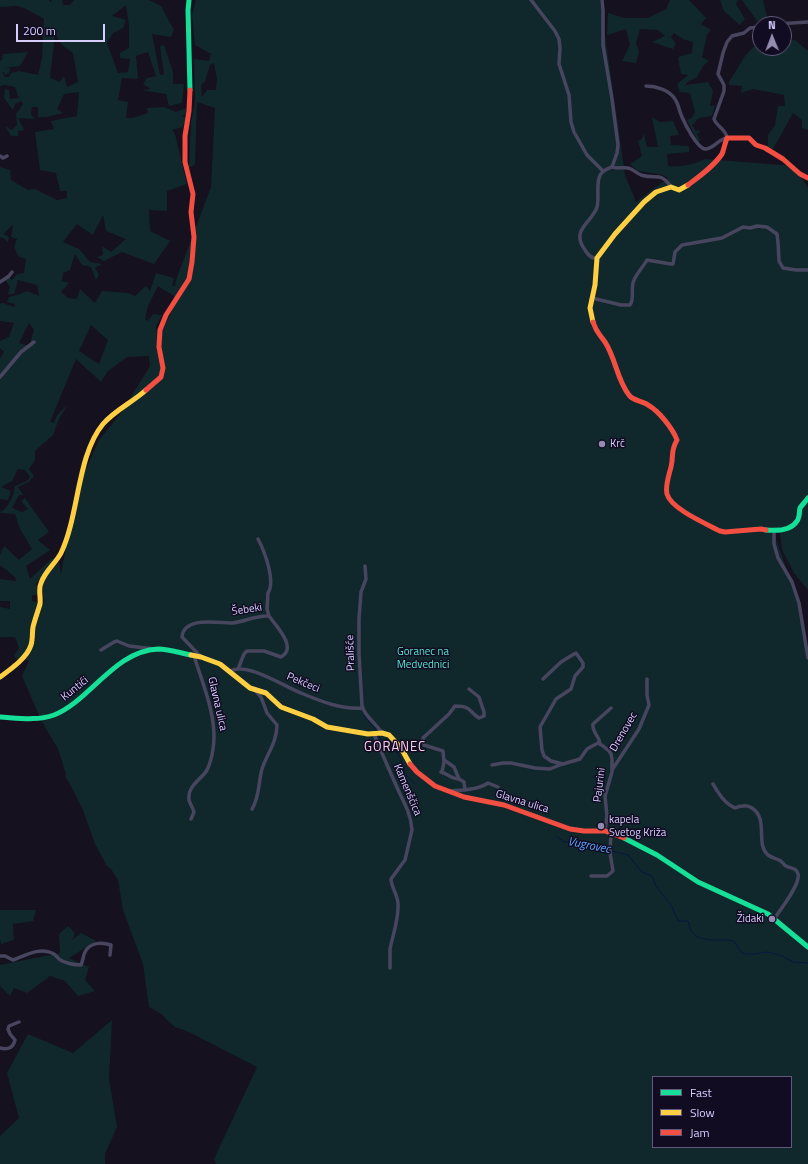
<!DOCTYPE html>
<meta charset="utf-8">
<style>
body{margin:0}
#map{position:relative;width:808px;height:1164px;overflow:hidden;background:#15111e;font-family:"Titillium Web",sans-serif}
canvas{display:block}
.legend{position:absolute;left:652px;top:1076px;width:140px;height:72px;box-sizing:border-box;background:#120c23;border:1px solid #615a7b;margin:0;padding:5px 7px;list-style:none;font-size:12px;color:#d7ceff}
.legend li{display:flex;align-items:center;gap:8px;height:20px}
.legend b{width:20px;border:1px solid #615a7b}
.north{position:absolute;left:752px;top:16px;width:40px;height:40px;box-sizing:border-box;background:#120c23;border:1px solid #615a7b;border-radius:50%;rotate:359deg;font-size:11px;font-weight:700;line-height:16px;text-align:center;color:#d7ceff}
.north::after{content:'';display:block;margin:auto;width:14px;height:18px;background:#938cb0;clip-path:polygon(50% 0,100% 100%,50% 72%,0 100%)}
.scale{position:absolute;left:16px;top:24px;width:89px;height:18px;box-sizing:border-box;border:2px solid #d7ceff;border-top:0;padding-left:5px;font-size:12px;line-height:14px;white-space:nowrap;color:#d7ceff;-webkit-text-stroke:3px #120c23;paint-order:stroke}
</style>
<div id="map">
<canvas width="808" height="1164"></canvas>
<ul class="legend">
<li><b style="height:5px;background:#16e098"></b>Fast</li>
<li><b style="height:5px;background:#ffcf43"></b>Slow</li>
<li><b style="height:5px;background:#f24e42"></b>Jam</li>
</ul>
<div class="north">N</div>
<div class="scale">200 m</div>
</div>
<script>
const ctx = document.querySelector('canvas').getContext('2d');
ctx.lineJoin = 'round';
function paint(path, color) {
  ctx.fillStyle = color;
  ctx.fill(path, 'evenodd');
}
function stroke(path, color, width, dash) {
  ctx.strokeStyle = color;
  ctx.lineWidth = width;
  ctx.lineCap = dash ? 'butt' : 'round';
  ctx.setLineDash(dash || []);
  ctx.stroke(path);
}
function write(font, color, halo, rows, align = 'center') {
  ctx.font = font + ' "Titillium Web",sans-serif';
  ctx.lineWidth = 3;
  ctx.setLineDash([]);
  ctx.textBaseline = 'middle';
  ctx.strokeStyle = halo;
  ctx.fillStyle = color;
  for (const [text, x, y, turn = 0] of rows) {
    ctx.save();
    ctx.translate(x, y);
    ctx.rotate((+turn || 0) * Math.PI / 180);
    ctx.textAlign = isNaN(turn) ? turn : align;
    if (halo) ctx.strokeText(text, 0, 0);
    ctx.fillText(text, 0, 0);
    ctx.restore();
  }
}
const green = new Path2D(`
 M0,0h49l1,2 2,-2h10l1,5h7l4,-5h75l12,6 13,24 -3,7 -19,-3 8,41 4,-1 -4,-28 4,-1 9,27v12h11l-2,19 -13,3 -3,-12 -25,-4 10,-1 -8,-5 4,-6 9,-2 -8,-24 -12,4 2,23 -16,-1 -4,22 10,2 -2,16h7l15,-5 -1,-5 17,-1 12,5 11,-4 -1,6 -4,2 4,2 -3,9 -11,3 3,4 12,50 -20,7v20l-18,-1 1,21 20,10 -16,23 -32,-12 -18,9 -7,-4 6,-2 -1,-9 9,6 15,-13 -20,-8 -3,-16 -10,20 -16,-11 -14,18 16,7 11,13 12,2 -7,4 4,7 -3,5 -5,-13 -9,-2 -7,-11 -5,16 -7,3 -1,8 7,2 -8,9 7,6 9,1 3,-10 15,14 7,-12 26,2 7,3 11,-10 4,5 6,-18 18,5 -2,8h3l1,-6 35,-93 4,-79 -18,-6 -2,62 -6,4 2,-46 4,-20 -1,-43 15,2 2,-7 -16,-9 -3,-30 4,-15h404l25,175 11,27 32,-24 -5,-3 -25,-4 -8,-7 12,-8 -4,-15 3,-1 3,-6 3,13h11l-6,-30 8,5 13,-1 6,14 -9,1 1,9 18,1v6l-22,2 1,12c13,1 25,-1 37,-7l89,7 14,22v402l-14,-17 -12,-23 -2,-18 -7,-1 28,78 5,46 2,5v504h-592l-2,-5 43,-92 -68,-35 -14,-5 -9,-8 -3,-4 -14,-8 -6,-43 -20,-54 -5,-30 -7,-11 -4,-3 -12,-22 -12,-34 -13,-26 -5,-8 1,-2 -8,-25 -17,-29 -19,-44 7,-15 -3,-1 9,-18v-14l9,-27 -2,-13 2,-11 15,-15 2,12 16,-85 22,-49 22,-27 29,-47 -1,-10 -22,1 -19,14 -7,11 -25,-23 -26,63 4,1 3,-8 10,-10 -9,16 -5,14 -18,16v9l-6,9 5,7 -5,6 -11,5 5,8h-4l-7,13 10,4 6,-3 -7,-8 4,-3 24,34 -11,8 12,10 -24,16 4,13 21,-20h4l-19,25 3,11h-7v6l8,2 -10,42 -6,11 -13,12 1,-5 5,-1v-3l-3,-3 5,-8 -4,-11h-15v-30l10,2v-8h-10v-22l16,2 -1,-4 -15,-12v-10l4,-9 15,14 13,-11 -12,-20 -5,-15 -15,-1c9,-7 13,-15 15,-27l12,-5 3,-4 -5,-7 -7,-1 -6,12 -11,6 10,4 -3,9 -8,-1v-141l4,-6 -4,-4v-7l9,-4 5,-14 -14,-2v-17l3,-1 11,4 1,-3 -8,-2 2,-5 11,-3 7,-3 12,5 -2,-11 -19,-5 -4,14h-6l2,-7 -5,-8 3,-2 4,3 5,-6 7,-1 2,-14 -7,-2 -5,-10 3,-8 -6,-2 2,-12 -10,9 6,3 -1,5 -6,-5 -2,1v-71l10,3 1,10 17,10 7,-1 22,11 10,-2v-7h-7l-4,-18 -16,-3 -5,-38 19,-3 -3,-8 26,-5 2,-24 -15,2 -7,15 6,4 -16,4h-9v-10h-6l-1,7 4,5 -17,-1 6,12 -6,1v5h-7l-6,-10 7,4 5,-5 -1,-11 7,-10 -2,-3 -6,3 -2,6 -9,-12 1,-9 4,1 1,9 9,-1 -4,-11 -10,-2 -5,1v-25l2,-1 1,-6 25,-2 -8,14 -16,2h6l-1,5 -4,2 -1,-3h-2l3,5h4l2,-4 8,-2 19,4 4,-17 2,-39 -20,-11 -7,-2 -17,1zM126,5l3,21v22l-9,5v5l10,1 -2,13 -10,1 -11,-30 6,-10 10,-5 3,-8 -14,-4zM55,34l7,11 11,8 5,29 -11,5 -3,-11 -4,6 -10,-4zM214,63l3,16 -1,11h-9l-5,7 -1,-12 4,-4 5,-16zM158,286l16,10c0,3 0,7 -1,10 -3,13 -15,26 -11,40l-3,5 -3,-25 6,-11 -9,-1 -5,7 -3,-2 3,-13zM29,323l5,7 -5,16 -10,-3zM91,325l17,15 -9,24 -20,-13zM653,1077h138v70h-138z
 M670,0h19l17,18 -5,6 10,6 -4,5 -5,22 7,4 -6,5 -6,11 -8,4 -5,5c7,-3 16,-2 24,-4l5,9 -3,15 5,-1 -3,11 -13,2 -7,7 4,6 3,-1 1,2 -3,2 3,6 -2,2 -11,-22 5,-2 3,-6 -5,-19 -10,-1 -3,-8 11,-9 -7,-1 -3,-17 14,-4 1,-11 -10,-3 -9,-6 -3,4 5,7 -3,5 -21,-7 13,-6 -7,-6 -18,-1 -4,14 3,8 -3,12 -14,-2 8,-16 -4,-16 -19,6 1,-22 16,5h24l18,-9z
 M720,0h18l-2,4 9,15 -5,6 -16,-14z
 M742,0h21l4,17 -10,4z
 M795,40l13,11v79l-6,-2v-8l-9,-7 -20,36 -5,-2v-12l7,-10 3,-19h7l-1,-11 -31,-6 -12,4 1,-7 -13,-1v-3l16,-26 8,-9 31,1v-7z
 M0,910h36l-3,11 -20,3 1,16 -13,4 -1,-5z
 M68,926l7,7 -3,7 9,-7 15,8 -27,17 20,9 -4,13 10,11 -17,5 -13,-15 -15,-5 -23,17 -13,-5 -4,8 -10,-10v-21l60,-12 -1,-19z
 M112,1020l-3,59 8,48 -12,27v10h-105v-28l19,-18 -12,-45 21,-39 45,19z`);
const stream = new Path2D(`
 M363,715l14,16
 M379,736l3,8 14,8 4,5 5,17 10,10
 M557,837l7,5 10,-1 15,5 8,4h12
 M612,851l16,4 14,17 10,4 4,10 16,21 6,14h10c2,4 1,8 4,11 9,12 30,6 42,9l7,11 4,2h8l15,-2 14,4 11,6 15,1`);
const street = new Path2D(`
 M531,0l24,31 4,8 1,9 -1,16 10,31 2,27 3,10 13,23 16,16
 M777,24l31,-2
 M646,86c10,0 23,4 29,13 4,6 4,12 7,18 3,7 15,31 23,32 9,0 13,-10 22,-11 -1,-9 -10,-11 -13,-19l10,-28v-6l-6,-11 5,-21 4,-11 5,-6 12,-3 6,-5 10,-1
 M0,156l3,2 4,-2
 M612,167c5,2 10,0 16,1 5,1 8,5 13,7 16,5 19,-4 30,12
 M597,258c-5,1 -9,-3 -12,-8 -15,-21 7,-27 12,-43 3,-10 -3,-30 7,-36 2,-2 6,-3 8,-4l5,-14 1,-8 -6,-46 -9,-54v-35l-1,-10
 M0,282l9,-6 3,-4
 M592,298l29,7h9c5,-6 0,-17 4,-25 3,-7 9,-13 13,-20l24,4h2l2,-12 7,-7 40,-7 21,-11 7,1 7,-2 10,1 10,7 1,8 1,19 4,7 13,2h12
 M0,377l21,-25 13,-10
 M774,531v13l4,14 14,24 7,21 9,55
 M365,566l1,13 -5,13 -2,27v35l3,52c3,11 14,17 20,27
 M101,650l13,-8 3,-1 12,5 25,3
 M200,656l-18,-19c2,-21 35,-14 50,-14 13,-1 23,-8 37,-7l-2,-7 1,-16c8,-12 -4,-43 -10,-54
 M238,669l6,-15 3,-3h17l17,6c17,-9 -5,-31 -12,-41
 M230,671c18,-9 53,15 71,22 19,8 41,17 62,15
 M543,679l18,-17 13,-8 2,-1 7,10v4l-8,9 -4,13 -15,10 -16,28 2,23 2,6 7,5 12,3 17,-5 7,-10 11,-6 5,3 6,5 2,3 1,5v13l-7,24 2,20 -2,15
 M374,734c8,20 17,40 26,60 6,12 11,22 12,36l-7,30 -14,19c0,7 6,15 7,24 1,16 -5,31 -8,46 0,6 0,13 0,19
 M600,743c-1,-7 -8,-11 -7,-19l18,-16
 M444,760l10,7 5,12 5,3 1,8
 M492,765l11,-2h8l24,5 15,1 12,-5
 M612,770l27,-41 10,-24 -2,-10v-16
 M441,772c7,2 11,7 18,7
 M442,772l2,-10 -1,-11 -19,-6 -1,-7 26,-24 6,-8c17,0 13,5 24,12l5,-2v-4l-5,-15 -10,-8
 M713,784c6,10 11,19 22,24 2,-1 6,-2 8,-2 4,-1 6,0 9,2 17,11 3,36 16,47 4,3 7,3 11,5 3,1 4,4 7,6 5,3 10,1 12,8 3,10 -18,36 -24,45
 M450,791c12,-1 28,-1 38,-8l10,4
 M252,809c8,-13 6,-26 10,-40 5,-15 15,-27 15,-44l-10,-12 -6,-16 -6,-7
 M191,819l3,-7c-1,-4 -4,-8 -5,-12 -2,-14 12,-20 18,-30 3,-6 5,-14 6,-21 5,-29 -10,-65 -19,-93
 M591,876h16l6,-5 -3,-18 1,-21
 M0,956h5l8,4c12,-4 25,-13 39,-7 3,1 5,4 7,6 5,4 15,6 22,6 2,-4 2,-9 4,-13 5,-10 17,-10 26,-7l-1,10
 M0,1048c8,2 13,0 15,-8l-5,-6 -2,-5 1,-3 10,-4`);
const fast = new Path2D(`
 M189,0l-1,10 2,80
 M766,530c11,1 25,1 31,-9 3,-4 2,-9 3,-13 2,-3 6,-7 8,-10
 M0,717c18,1 37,4 54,-2 36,-14 60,-64 104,-66 10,0 23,4 33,6
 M624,838l33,17 41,27 70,32 40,33`);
const slow = new Path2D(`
 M593,322l-3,-14 5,-23 2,-27 18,-24 29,-32 12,-10 15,-5 8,3 9,-5
 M191,655l10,2 19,7 30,24 16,5 15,14 32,12 14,8 41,7 14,-1 7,2 12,13 9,16
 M0,677c11,-8 27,-19 31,-32 2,-6 1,-12 2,-18 2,-8 5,-16 7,-23 1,-7 -2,-15 1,-21 4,-12 15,-20 20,-30 18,-37 16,-98 42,-129 12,-14 30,-22 43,-34`);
const jam = new Path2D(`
 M688,185c12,-9 26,-19 34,-31 2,-5 3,-11 5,-16h22l7,7 9,3 18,11 17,15 8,4
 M593,322c4,12 6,11 12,20 11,17 12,38 24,53 4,6 14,6 19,10 11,6 25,24 29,35 -7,12 -3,15 -6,27 -2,8 -6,19 -4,27 4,15 40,30 53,37l5,1 36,-3 5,1
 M146,390l15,-13 2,-9 -4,-21 1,-17 6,-15 23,-36 3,-17 2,-25 -3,-25 2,-18 -8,-32v-26l4,-25 1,-21
 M410,764l7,8 18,14 29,11 40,8 66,24 14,2h21l19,7`);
const markers = [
 [602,444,4,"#938cb0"],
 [601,826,4,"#938cb0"],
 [772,919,4,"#938cb0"]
];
const poiNames = [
 ["Krč",610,444],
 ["kapela",609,820],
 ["Svetog Križa",609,833],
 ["Židaki",764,919,"right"]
];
const streetNames = [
 ["Šebeki",247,610,-9],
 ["Prališće",351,653,-92],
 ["Pekčeci",303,683,23],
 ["Kuntići",75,689,-39],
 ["Glavna ulica",217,704,77],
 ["Drenovec",624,732,-60],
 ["Pajurini",600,785,-83],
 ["Kamenščica",407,790,67],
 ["Glavna ulica",522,802,17]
];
const parkNames = [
 ["Goranec na",423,652],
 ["Medvednici",423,665]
];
const waterNames = [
 ["Vugrovec",589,846,11]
];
const quarterNames = [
 ["GORANEC",395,748]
];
paint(green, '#10282b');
stroke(stream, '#07163f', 1);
stroke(street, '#48455f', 3.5);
stroke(fast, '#16e098', 5);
stroke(slow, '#ffcf43', 5);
stroke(jam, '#f24e42', 5);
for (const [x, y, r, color] of markers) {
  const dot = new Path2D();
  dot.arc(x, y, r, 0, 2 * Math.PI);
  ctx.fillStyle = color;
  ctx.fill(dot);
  stroke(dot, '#120c23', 1.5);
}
write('11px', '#d7ceff', '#120c23', poiNames, 'left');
write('11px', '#d7ceff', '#120c23', streetNames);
write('11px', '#51e8cd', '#120c23', parkNames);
write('italic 12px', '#5ca7ff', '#120c23', waterNames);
ctx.letterSpacing = '1px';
write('13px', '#ffd0ea', '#120c23', quarterNames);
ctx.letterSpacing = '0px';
</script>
